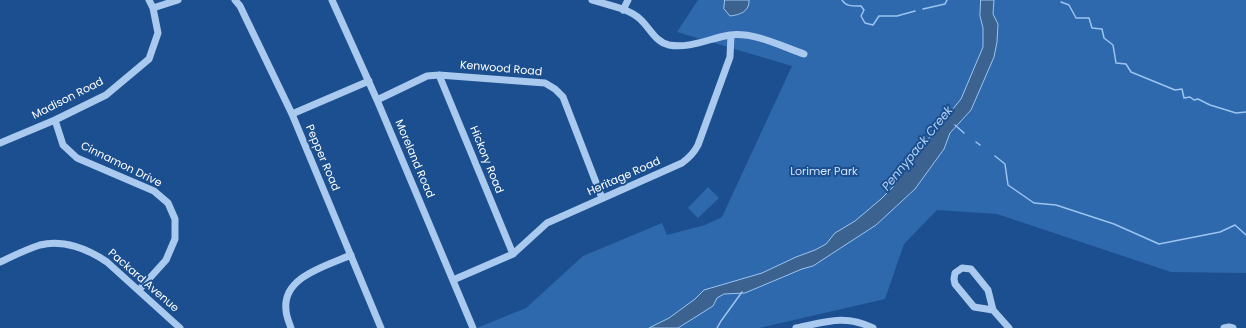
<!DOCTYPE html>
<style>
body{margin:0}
canvas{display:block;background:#1b4f8f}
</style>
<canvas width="1246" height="328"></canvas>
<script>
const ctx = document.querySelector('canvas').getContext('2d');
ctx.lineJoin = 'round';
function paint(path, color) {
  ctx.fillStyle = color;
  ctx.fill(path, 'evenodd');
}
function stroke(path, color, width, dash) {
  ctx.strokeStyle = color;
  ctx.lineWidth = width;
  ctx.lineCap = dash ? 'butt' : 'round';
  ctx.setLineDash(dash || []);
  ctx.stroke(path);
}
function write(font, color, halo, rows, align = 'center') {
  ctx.font = font + ' Poppins,sans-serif';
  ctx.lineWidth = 4;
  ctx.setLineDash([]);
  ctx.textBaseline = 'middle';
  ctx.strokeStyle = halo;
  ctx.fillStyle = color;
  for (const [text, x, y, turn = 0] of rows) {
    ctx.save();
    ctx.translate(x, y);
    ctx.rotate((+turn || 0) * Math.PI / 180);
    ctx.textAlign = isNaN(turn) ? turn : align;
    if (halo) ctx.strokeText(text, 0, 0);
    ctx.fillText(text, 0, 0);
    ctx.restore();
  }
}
const green = new Path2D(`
 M698,0h548v273l-75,-1 -174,-58 -60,-4 -33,34 -19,55 -126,29h-282l49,-20 57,-52 79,-33 5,12 38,-10 17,-8 70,-151 -115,-34zM923,179l-8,10 -39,36 -64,41z
 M708,187l11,11 -21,20 -10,-10z`);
const water = new Path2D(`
 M725,0h24c1,11 -9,15 -19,16l-6,-7z
 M981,0h13l-1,14 5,10 -1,18 -3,15 -23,53 -21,23 -6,16 -29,40 -39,36 -63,41 -11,3 -57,24 -21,1 -7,4 -4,8 -35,22h-29l20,-10 26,-19 9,-9 58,-17 34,-16 19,-7 11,-6 9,-11 20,-12 26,-22 12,-12 14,-22 54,-66 22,-52v-19l-3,-12z`);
const stream = new Path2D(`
 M842,0c4,7 12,6 19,6l3,4 -3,6 4,7 8,2 6,-9h18l18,-5
 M1061,2l8,3 7,13h13l3,10 10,1 2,9 9,7 3,18 10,1 5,8 44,18 7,-1 2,9 6,-1 4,3 4,-1 12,6 26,8 10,-1
 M923,9l22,-5 2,-4
 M955,125l9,8
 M976,142l4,3
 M995,156l10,8 3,21 26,18 22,2 58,19 45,20 61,-12 15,-7 11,10
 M717,328l4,-7 21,-29`);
const minor = new Path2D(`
 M235,0l5,6 52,108 89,214
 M332,0l45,100 96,228
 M592,0c15,5 36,8 48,19 10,9 15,23 29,26 21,4 41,-7 61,-10 24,-3 51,11 74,19
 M153,8l25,-8
 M623,10l5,-10
 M439,75l74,179
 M377,100l50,-24 12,-1 106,8 10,6 8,8 39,101
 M292,114l77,-33
 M55,120l8,25 14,13 77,33 14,12 7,16v20l-9,21 -27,30
 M0,143l55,-23 51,-25 43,-36 9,-26 -5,-25 -4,-8
 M0,262c13,-6 27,-13 40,-17 23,-6 48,4 67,17l73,66
 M962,268l9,1 17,21 5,20 -19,-3 -19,-23 -1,-5 1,-6z
 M453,280l60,-26 34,-31 135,-60c7,-5 12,-10 16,-18l32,-88 1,-22
 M993,310l16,18
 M291,328c-2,-6 -5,-12 -5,-18 -4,-33 40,-44 65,-55
 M796,328c29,-6 49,-14 77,0
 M1224,328l5,-1 4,1`);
const streetNames = [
 ["Kenwood Road",501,69,5],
 ["Madison Road",68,99,-27],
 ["Pepper Road",322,158,67],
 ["Moreland Road",414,159,67],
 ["Hickory Road",486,160,68],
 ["Cinnamon Drive",121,165,26],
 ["Heritage Road",624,177,-24],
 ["Packard Avenue",143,281,41]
];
const parkNames = [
 ["Lorimer Park",824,172]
];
const waterNames = [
 ["Pennypack Creek",918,149,-51]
];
paint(green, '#2e69ad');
paint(water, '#3c6290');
stroke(water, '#9cc4f0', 1);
stroke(stream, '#9cc4f0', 1.5);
stroke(minor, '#a9c9ee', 7);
write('11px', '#fff', '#1b4f8f', streetNames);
write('11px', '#cfe3fa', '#1b4f8f', parkNames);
write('italic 12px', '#b5d3f5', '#1b4f8f', waterNames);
</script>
